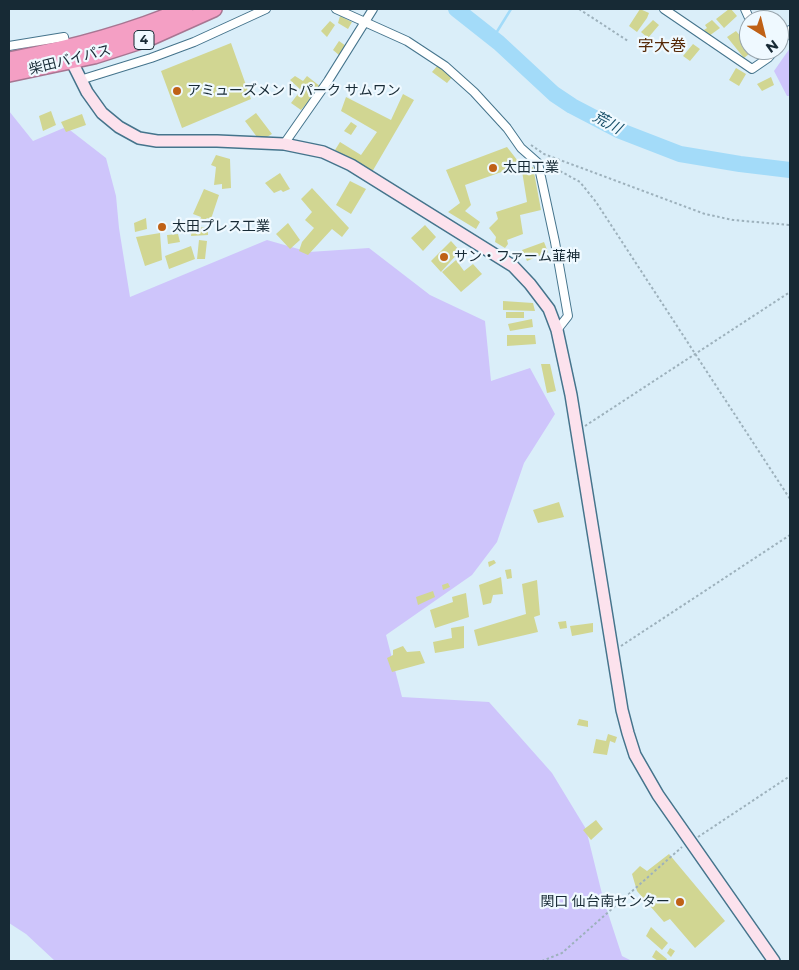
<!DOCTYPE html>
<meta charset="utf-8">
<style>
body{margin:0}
#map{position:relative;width:799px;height:970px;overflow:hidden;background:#daeef9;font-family:Montserrat,sans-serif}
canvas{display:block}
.frame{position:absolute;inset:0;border:10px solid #172a35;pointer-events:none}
.north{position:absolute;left:739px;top:10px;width:50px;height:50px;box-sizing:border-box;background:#eff9ff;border:1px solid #99a6ae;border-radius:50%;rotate:144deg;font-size:14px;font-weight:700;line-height:20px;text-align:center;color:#172a35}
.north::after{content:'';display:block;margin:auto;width:18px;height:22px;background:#bf6116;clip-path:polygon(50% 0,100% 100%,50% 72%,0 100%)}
</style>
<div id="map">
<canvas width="799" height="970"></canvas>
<div class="frame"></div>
<div class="north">N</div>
</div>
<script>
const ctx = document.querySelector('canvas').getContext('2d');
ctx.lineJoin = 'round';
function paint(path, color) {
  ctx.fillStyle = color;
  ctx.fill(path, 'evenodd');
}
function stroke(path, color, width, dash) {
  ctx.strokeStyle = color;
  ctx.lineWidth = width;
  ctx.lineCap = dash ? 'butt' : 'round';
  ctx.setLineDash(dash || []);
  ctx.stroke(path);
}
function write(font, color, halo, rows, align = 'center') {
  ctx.font = font + ' Montserrat,"Noto Sans JP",sans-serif';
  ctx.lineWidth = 4.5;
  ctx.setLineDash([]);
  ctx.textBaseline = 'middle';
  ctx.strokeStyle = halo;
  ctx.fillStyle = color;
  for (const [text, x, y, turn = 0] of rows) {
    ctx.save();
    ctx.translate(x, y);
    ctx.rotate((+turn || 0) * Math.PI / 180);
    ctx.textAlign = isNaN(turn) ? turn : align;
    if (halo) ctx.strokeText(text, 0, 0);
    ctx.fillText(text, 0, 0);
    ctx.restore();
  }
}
const green = new Path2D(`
 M790,48v48h-3l-13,-25z
 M9,111l24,30 33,-14 40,31 10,38 3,32 11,69 137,-57 42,12 60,-4 61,47 55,26 6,60 39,-13 25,46 -31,49 -27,79 -25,33 -86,60 16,62 87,5 63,71 34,56 17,69 19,58 10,5h-577l-29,-27 -17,-11z`);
const stream = new Path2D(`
 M493,38l18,-29`);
const river = new Path2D(`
 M456,9l43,34 55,51 18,12 46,24 62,24 60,10 50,6`);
const building = new Path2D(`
 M640,9l9,4 -2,5 -10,14 -8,-6z
 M729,9h2l6,7 -13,12 -8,-9z
 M340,16l12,6 -4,7 -10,-6z
 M653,20l6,5 -11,13 -7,-6z
 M712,20l8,8 -11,8 -5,-6 3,-2 -2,-3z
 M330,21l5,4 -8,12 -6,-6z
 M736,31l13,15v4h5l-10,8 -17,-21z
 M339,41l7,5 -7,9 -6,-5z
 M231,43l20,56 -69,29 -21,-57z
 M693,44l7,5 -10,12 -7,-5z
 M438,65l15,11 -6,7 -15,-11z
 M736,68l10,6 -7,12 -10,-6z
 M295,76l8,5 4,-5 14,11 -20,23 -10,-7 10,-13 -11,-10z
 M771,77l3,8 -12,6 -5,-7z
 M403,94l11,6 -42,72 -37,-22 5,-8 21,13 16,-23 -36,-21 5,-14 45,23z
 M51,111l5,14 -13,6 -4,-15z
 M256,113l16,21 -12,7 -15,-20z
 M82,114l4,11 -20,7 -5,-10z
 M351,122l6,4 -6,9 -7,-4z
 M507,147l14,18 -56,20 6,20 -6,6 15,11 -4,7 -28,-17 12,-9 -14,-33z
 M216,155l14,4 1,29 -9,1v-5l-8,1 2,-18 -5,-2z
 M533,167l8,43 -21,5 3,19 -16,6 1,4 -3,4 -10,-6 1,-5 -7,-9 9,-9 -2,-7 31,-10 -5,-31z
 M280,173l10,16 -7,3 -2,-2 -7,3 -9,-10z
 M350,181l16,8 -15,25 -15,-9z
 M312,188l37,40 -7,9 -10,-8 -24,26 -9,-4 3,-9 12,-14 -9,-8 7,-8 -11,-13z
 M204,189l15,6 -8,24 -4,-1 -3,3 -4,-1 1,-3 -8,-3z
 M146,218l1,11 -12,3 -1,-9z
 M193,220l6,1 -2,6 11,1v7l-17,1z
 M288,223l12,17 -10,9 -14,-15z
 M425,225l11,12 -13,14 -12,-13z
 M160,233l2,27 -17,6 -9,-29z
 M178,234l2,8 -12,2 -1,-9z
 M199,240l8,1 -2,18h-8z
 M451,241l9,10 -19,21 -10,-11z
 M544,242l4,10 -21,9 -5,-11z
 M191,246l4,13 -26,10 -4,-13z
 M456,260l8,11 9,-7 9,10 -21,18 -19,-20z
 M503,301l30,2 2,8 -32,-1z
 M506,312h18v6h-18z
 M532,319l1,8 -23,4 -2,-7z
 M507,335h28l1,9 -29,2z
 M541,364h9l6,27 -9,2z
 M559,502l5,15 -26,6 -5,-13z
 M494,560l2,3 -7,4 -1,-5z
 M511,569l1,9 -5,1 -2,-9z
 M501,577l2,17 -10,1 -2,8 -8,2 -4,-20z
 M537,580l3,35 -6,2 4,15 -60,14 -4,-16 52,-16 -4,-30z
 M448,583l2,4 -7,3 -1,-5z
 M433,591l2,6 -17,8 -2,-8z
 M466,593l3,24 -34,11 -5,-18 23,-8 -1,-5z
 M566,621l1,7 -7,1 -2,-7z
 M593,623v9l-21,4 -2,-10z
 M464,626v22l-29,5 -2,-11 19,-4 -1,-10z
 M403,646l4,6 13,-1 5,12 -33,9 -5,-14 6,-3v-5z
 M579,719l9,2v6l-11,-2z
 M608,734l9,3 -2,6 -5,-2 -3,14 -14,-2 3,-14 10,2z
 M596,820l7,9 -12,11 -8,-10z
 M669,854l56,67 -30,27 -25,-29 -6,3 -27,-31 -5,-17 8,-8 7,5z
 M651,927l17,16 -6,7 -16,-14z
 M670,948l5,3 -4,6 -4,-4z
 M656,950l11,9 -1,2h-8l-6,-4z`);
const path = new Path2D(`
 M579,9l49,32
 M531,145l13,9 161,60 28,6 57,5
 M546,166l14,5 20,11 16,20 194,297
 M585,426l205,-134
 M621,646l169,-111
 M698,837l92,-61
 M542,961l20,-8 120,-106`);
const street = new Path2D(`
 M336,9l71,32 38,25 29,26 33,36 14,20 17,15 17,79 13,74 -11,14
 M664,9l88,60 16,-11 7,-8
 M745,9l5,11
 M779,44l11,-14
 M9,46l55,-9 2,12
 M80,80l71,-22 43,-16 72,-33
 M284,144l44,-63 45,-72`);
const secondary = new Path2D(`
 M69,56l18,36 15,21 17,14 20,11 18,3h60l67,3 39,8 28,13 162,101 17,18 19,25 8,21 14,65 51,315 6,23 7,22 23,40 116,166`);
const highway = new Path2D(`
 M9,60c59,-11 120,-27 176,-51
 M9,74l85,-18 53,-17 67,-30`);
const markers = [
 [177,91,5,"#bf6116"],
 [493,168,5,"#bf6116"],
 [162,227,5,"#bf6116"],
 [444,257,5,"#bf6116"],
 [680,902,5,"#bf6116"]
];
const shields = [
 [144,40,20]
];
const shieldNames = [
 ["4",144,40]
];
const streetNames = [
 ["柴田バイパス",70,60,-14]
];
const poiNames = [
 ["アミューズメントパーク サムワン",187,91],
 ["太田工業",503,168],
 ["太田プレス工業",172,227],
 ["サン・ファーム韮神",454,257],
 ["関口 仙台南センター",670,902,"right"]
];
const waterNames = [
 ["荒川",607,123,28]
];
const quarterNames = [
 ["字大巻",662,46]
];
paint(green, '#cec5fb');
stroke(stream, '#a3dbf9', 2.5);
stroke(river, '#a3dbf9', 16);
paint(building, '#d1d692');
stroke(street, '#45748c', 10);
stroke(secondary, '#45748c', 14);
stroke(highway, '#a77692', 18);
stroke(path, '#9db1bc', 2, [2.5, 2.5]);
stroke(street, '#fff', 8);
stroke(secondary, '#fce2ed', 11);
stroke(highway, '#f49fc4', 15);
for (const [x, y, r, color] of markers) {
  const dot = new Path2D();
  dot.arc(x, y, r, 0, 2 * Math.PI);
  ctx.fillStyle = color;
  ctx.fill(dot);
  stroke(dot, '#eff9ff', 2);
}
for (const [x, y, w] of shields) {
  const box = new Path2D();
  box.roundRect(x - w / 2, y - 9.5, w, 19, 4);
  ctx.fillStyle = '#eff9ff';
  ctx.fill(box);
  stroke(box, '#172a35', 1);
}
write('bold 12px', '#172a35', null, shieldNames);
write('14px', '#172a35', '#eff9ff', streetNames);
write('14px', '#172a35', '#eff9ff', poiNames, 'left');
write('italic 15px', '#174f69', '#eff9ff', waterNames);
write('16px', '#562907', '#eff9ff', quarterNames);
</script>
